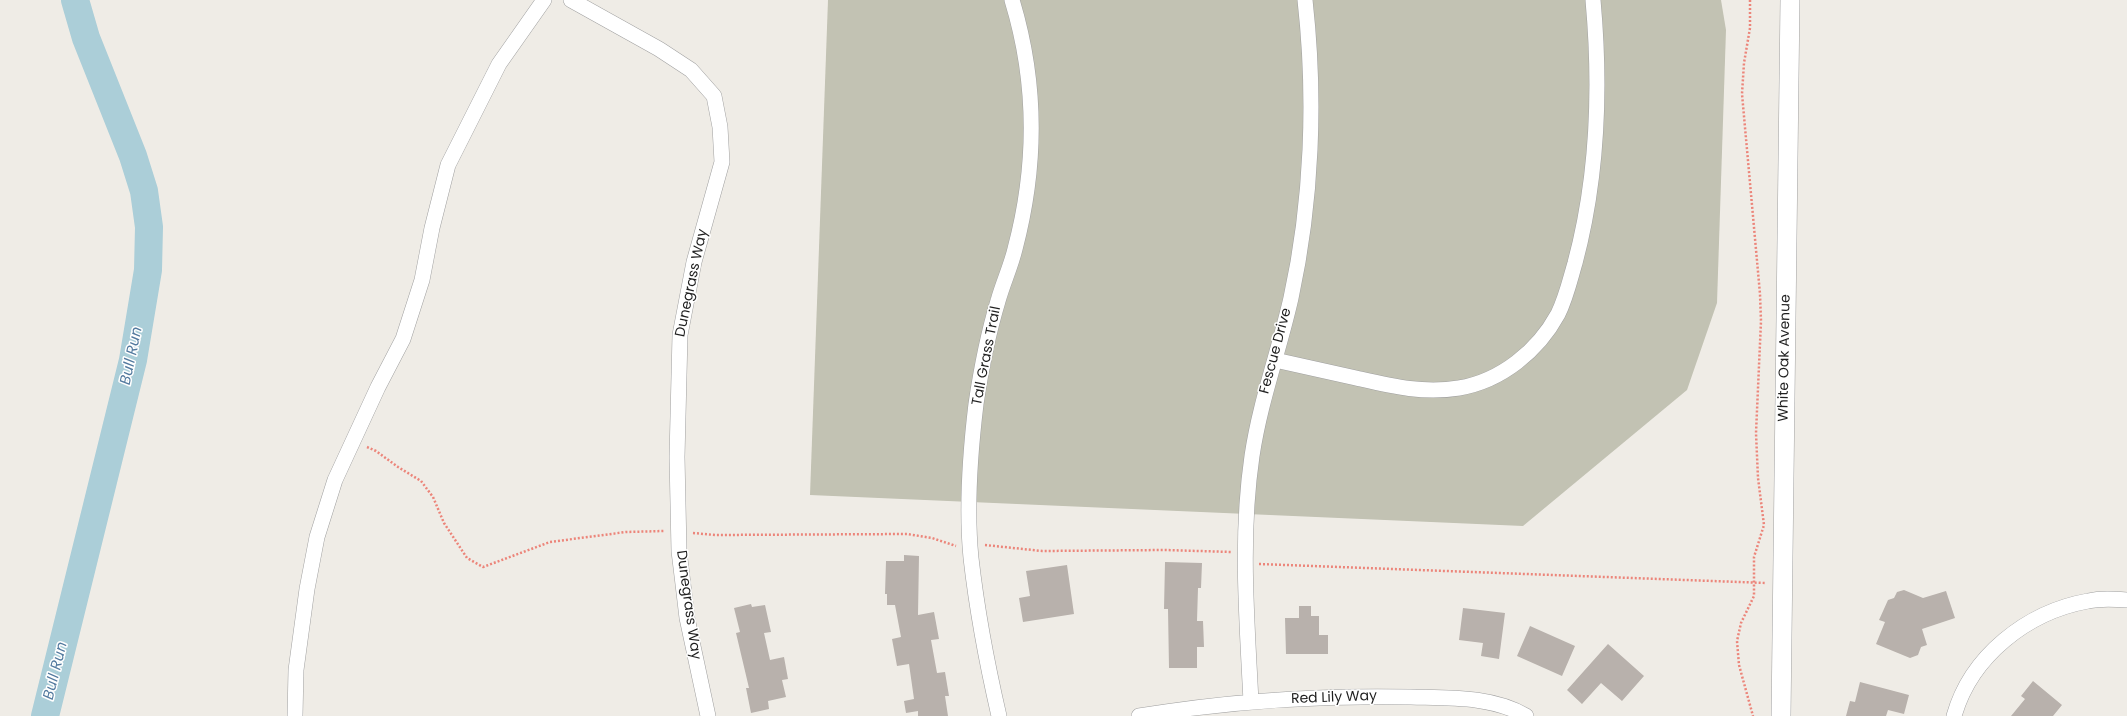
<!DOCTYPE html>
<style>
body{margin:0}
canvas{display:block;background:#efece6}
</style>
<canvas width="2127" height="716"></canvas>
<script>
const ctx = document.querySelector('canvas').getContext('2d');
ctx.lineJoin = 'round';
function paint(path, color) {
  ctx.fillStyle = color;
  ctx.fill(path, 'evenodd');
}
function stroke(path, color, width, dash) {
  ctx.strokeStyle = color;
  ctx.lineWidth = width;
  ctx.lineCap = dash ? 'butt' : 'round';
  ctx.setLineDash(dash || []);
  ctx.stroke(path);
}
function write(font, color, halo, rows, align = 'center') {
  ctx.font = font + ' Poppins,sans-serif';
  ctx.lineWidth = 3;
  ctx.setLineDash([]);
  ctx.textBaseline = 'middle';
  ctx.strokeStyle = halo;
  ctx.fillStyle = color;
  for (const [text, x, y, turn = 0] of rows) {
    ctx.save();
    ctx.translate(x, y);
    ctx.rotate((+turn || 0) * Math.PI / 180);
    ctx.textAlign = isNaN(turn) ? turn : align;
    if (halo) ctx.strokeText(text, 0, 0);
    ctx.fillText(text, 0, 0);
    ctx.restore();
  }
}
const construction = new Path2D(`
 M828,0h893l5,30 -9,273 -30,87 -164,136 -713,-31z`);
const river = new Path2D(`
 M45,716l88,-356 15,-90 1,-43 -5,-36 -11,-35 -47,-118 -11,-38`);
const building = new Path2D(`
 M904,555l15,1 -1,59 16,-3 5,27 -8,1 6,33 8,-1 4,24h-4l3,20h-30v-5l-12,2 -2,-12 10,-2 -5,-35 -12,2 -5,-27 9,-2 -6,-32h-8v-11h-2l1,-33h18z
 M1165,562l37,1 -1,25h-3l-1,33h6l1,26h-7v21h-28l-1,-59h-4z
 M1067,565l7,49 -51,8 -4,-24 11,-2 -4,-25z
 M1904,590l19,8 23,-7 9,27 -33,11 5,16 -6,2 -3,8 -8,3 -34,-14 9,-22 -6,-2 9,-20 6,-2 3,-6z
 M751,604l1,3 13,-2 6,27 -7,1 6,27 14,-3 4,22 -6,1 4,17 -18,4 1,8 -18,4 -5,-25h3l-13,-55 4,-1 -6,-24z
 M1299,606h12v10h8v19h9v19h-42l-1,-36h14z
 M1463,608l42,5 -6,46 -18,-3 2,-13 -24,-3z
 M1530,626l45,20 -13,30 -45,-20z
 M1608,644l36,32 -22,25 -21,-18 -19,21 -15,-14z
 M2033,681l29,24 -9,11h-42l14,-17 -4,-3z
 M1860,682l49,13 -5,19 -16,-4 -2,6h-40l4,-15 5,1z`);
const path = new Path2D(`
 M1750,0v28l-6,35 -2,31 18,200 1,27 -5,112 2,45 6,47 -10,32v39l-13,27 -4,18 2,24 14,51
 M367,447l9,4 22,16 23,14 12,16 11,26 23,35 16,9 67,-25 76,-10 38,-1
 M693,533l22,2 192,-1 25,4 24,8
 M985,545l57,6 123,-1 67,2
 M1259,564l507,19`);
const minor = new Path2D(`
 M571,0l88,49 32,21 23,26 6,31 2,35 -28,100 -14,73 -3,122 2,94 4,33 4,34 21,98
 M1275,360c27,6 54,12 81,18 35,8 67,16 103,10 42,-7 79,-37 99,-74 8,-16 12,-34 17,-51 23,-86 26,-175 18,-263
 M1251,702c-4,-82 -11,-164 1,-246 8,-54 27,-105 39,-158 21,-96 25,-200 14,-298
 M295,716l1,-46 11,-81 10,-52 18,-57 43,-93 25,-48 19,-59 10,-52 16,-63 51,-101 45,-64
 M999,716c-12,-52 -22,-105 -28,-158 -5,-50 -1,-104 5,-154 5,-34 12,-70 22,-103 5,-18 13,-35 17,-52 22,-83 22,-167 -3,-249
 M1139,716c90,-15 181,-21 272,-19 38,1 81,-1 115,19
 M1954,716c17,-60 73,-104 134,-115 13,-3 26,-2 39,-1`);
const tertiary = new Path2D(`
 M1781,716l9,-716`);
const streetNames = [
 ["Dunegrass Way",692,283,-78],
 ["Fescue Drive",1276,351,-75],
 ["Tall Grass Trail",987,356,-79],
 ["White Oak Avenue",1785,358,-89],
 ["Dunegrass Way",688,605,82],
 ["Red Lily Way",1334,698,-2]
];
const waterNames = [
 ["Bull Run",132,356,-78],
 ["Bull Run",56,671,-76]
];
paint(construction, '#c2c2b3');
stroke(river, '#abced8', 28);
paint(building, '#b8b1ac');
stroke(minor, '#a0a0a0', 16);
stroke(tertiary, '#a0a0a0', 20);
stroke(path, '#ec857a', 2.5, [2, 2]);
stroke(minor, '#fff', 15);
stroke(tertiary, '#fff', 19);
write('14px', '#1f1f1f', '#fff', streetNames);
write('italic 15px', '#52799e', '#fff', waterNames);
</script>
